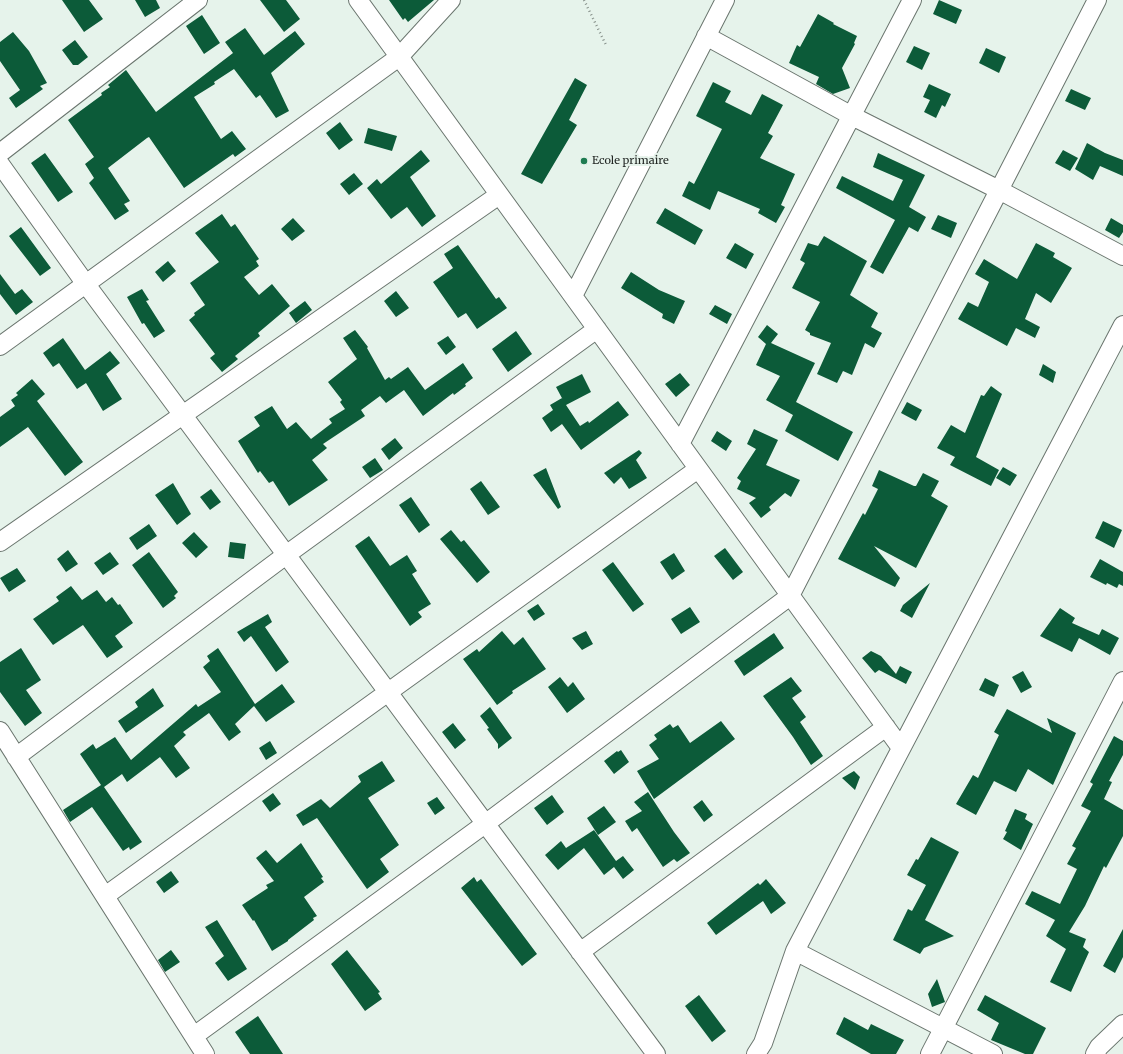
<!DOCTYPE html>
<style>
body{margin:0}
canvas{display:block;background:#e6f3eb}
</style>
<canvas width="1123" height="1054"></canvas>
<script>
const ctx = document.querySelector('canvas').getContext('2d');
ctx.lineJoin = 'round';
function paint(path, color) {
  ctx.fillStyle = color;
  ctx.fill(path, 'evenodd');
}
function stroke(path, color, width, dash) {
  ctx.strokeStyle = color;
  ctx.lineWidth = width;
  ctx.lineCap = dash ? 'butt' : 'round';
  ctx.setLineDash(dash || []);
  ctx.stroke(path);
}
function write(font, color, halo, rows, align = 'center') {
  ctx.font = font + ' Merriweather,serif';
  ctx.lineWidth = 4;
  ctx.setLineDash([]);
  ctx.textBaseline = 'middle';
  ctx.strokeStyle = halo;
  ctx.fillStyle = color;
  for (const [text, x, y, turn = 0] of rows) {
    ctx.save();
    ctx.translate(x, y);
    ctx.rotate((+turn || 0) * Math.PI / 180);
    ctx.textAlign = isNaN(turn) ? turn : align;
    if (halo) ctx.strokeText(text, 0, 0);
    ctx.fillText(text, 0, 0);
    ctx.restore();
  }
}
const building = new Path2D(`
 M62,0h27l14,19 -19,13z
 M135,0h21l4,8 -15,9z
 M260,0h26l14,19 -16,13z
 M389,0h45l-26,22 -3,-4 -2,2z
 M939,0l23,10 -6,14 -23,-10z
 M818,14l16,9 -1,1 24,12 -3,7 1,1 -13,24 8,20 -17,6 -17,-10 3,-7 -30,-14 8,-18 3,2z
 M202,15l18,28 -16,11 -18,-28z
 M245,28l19,27 31,-24 10,13 -34,29 18,38 -13,7 -16,-23 -4,3 -22,-29 -20,13 1,2 -21,13 27,42 11,-8 14,18 -11,8 -2,-3 -49,34 -35,-51 -2,1 -39,30 22,33 -6,3 5,7 -14,9 -26,-37 5,-5 -9,-14 9,-7 -26,-37 34,-25 -1,-2 9,-6 -2,-2 18,-15 30,42 77,-59 -8,-11z
 M13,32l16,19 18,32 -7,3 3,3 -27,19 -7,-10 11,-8 -20,-29v-19z
 M75,40l13,17 -10,8h-5l-11,-15z
 M914,46l16,7 -8,17 -16,-8z
 M986,48l20,9 -7,16 -20,-10z
 M575,78l12,7 -18,35 8,5 -35,59 -21,-10z
 M713,82l18,9 -6,11 26,13 11,-21 21,11 -15,28 5,3 -13,22 35,16 -14,31 4,2 -9,16 -18,-10 2,-4 -42,-18 -8,19 -28,-14 7,-15 5,3 28,-55 -26,-13z
 M929,84l22,10 -6,13 -3,-2 -6,13 -12,-6 6,-12 -7,-3z
 M1071,89l20,9 -6,12 -20,-9z
 M340,122l13,18 -14,10 -13,-17z
 M368,128l29,8 -5,15 -28,-8z
 M1087,143l18,10 18,7v16l-23,-10 -7,14 -18,-11z
 M421,150l9,11 -20,16 26,39 -14,11 -15,-20 -16,12 -24,-31 10,-9 4,5z
 M1063,150l15,8 -8,13 -15,-8z
 M45,153l28,39 -15,10 -27,-39z
 M878,153l47,22 -16,32 17,10 -8,15 -9,-5 -26,47 -13,-7 25,-47 -59,-32 6,-12 51,25 10,-21 -30,-13z
 M354,173l9,11 -14,11 -9,-11z
 M665,208l38,22 -8,15 -39,-22z
 M222,214l9,13 4,-3 24,35 -3,2 3,5 -15,11 15,18 13,-11 18,22 -32,27 2,3 -25,20 3,3 -16,13 -12,-14 5,-4 -26,-34 6,-5 -1,-2 11,-8 -15,-22 29,-21 -24,-29z
 M938,215l19,8 -6,15 -20,-9z
 M293,218l12,13 -13,10 -11,-12z
 M1111,218l12,7v7l-4,6 -14,-8z
 M21,227l30,41 -11,8 -31,-40z
 M824,236l43,25 -17,34 28,18 -7,14 11,6 -8,15 -9,-5 -13,32 -9,-4 -6,12 -20,-9 14,-31 -21,-8v-2l-5,-3 15,-28 -28,-14 13,-25 -5,-3 8,-17 10,3z
 M735,243l19,11 -8,15 -20,-11z
 M1036,243l19,10 -2,4 19,11 -21,35 -15,-10 -11,26 15,8 -5,11 -19,-10 -9,18 -49,-27 10,-17 10,5 11,-25 -14,-8 9,-15 33,20z
 M458,245l38,54 3,-2 8,11 -30,21 -11,-16 -8,5 -25,-36 20,-14 -9,-14z
 M168,261l8,10 -13,11 -8,-10z
 M631,272l28,18 26,11 -11,23 -12,-6 1,-4 -42,-26z
 M0,274l15,20 7,-5 11,13 -17,13 -16,-21z
 M142,289l7,11 -3,1 19,30 -11,7 -10,-15 -2,1 -15,-27z
 M396,291l13,17 -13,9 -12,-16z
 M305,301l7,9 -16,13 -7,-10z
 M715,305l17,9 -5,10 -18,-10z
 M767,325l11,9 -7,9 44,20 -19,39 57,30 -15,29 -53,-30 8,-16 -27,-15 14,-24 -24,-11 10,-21 -8,-7z
 M355,330l13,17 -1,1 18,32 4,-3 2,2 17,-12 17,23 38,-27 10,15 -8,6 1,2 -12,9 -1,-2 -30,23 -19,-26 -18,13 -6,-7 -19,14 4,6 -42,28 4,4 -15,12 16,20 -39,26 -16,-25 -4,2 -9,-12 -2,2 -20,-32 22,-15 -6,-9 18,-11 15,23 9,-7 15,17 21,-16 -3,-4 16,-10 -5,-7 2,-2 -14,-18 29,-23 -14,-21z
 M516,331l16,23 -24,18 -16,-23z
 M448,336l8,11 -10,8 -9,-12z
 M63,338l22,32 25,-19 10,12 -14,11 16,25 -19,12 -17,-28 -9,6 -18,-26 -6,4 -10,-14z
 M1043,364l13,8 -3,11 -14,-8z
 M680,373l10,12 -14,12 -11,-13z
 M582,374l9,18 -25,13 14,21 8,-5 1,2 29,-22 11,14 -48,35 -19,-26 -11,8 -9,-14 11,-8 -3,-5 12,-7 1,2 -7,-13z
 M32,379l13,15 -8,7 46,61 -18,14 -37,-49 -28,20v-30l15,-11 -4,-6 7,-5 -2,-2z
 M991,386l11,8 -26,63 23,13 -8,16 -41,-21 5,-8 -18,-9 14,-23 14,8 16,-38 3,1z
 M907,402l15,8 -6,11 -15,-8z
 M754,429l24,11 -12,25 34,15 -9,17 -6,-4 -16,14 2,3 -10,8 -12,-15 7,-5 -19,-9 4,-8 -4,-3 19,-29 -9,-5z
 M717,431l15,10 -6,10 -15,-10z
 M395,438l8,10 -14,12 -8,-11z
 M639,450l3,3 -6,7 11,18 -18,11 -8,-12 -7,7 -10,-11z
 M375,458l8,12 -13,8 -8,-11z
 M1003,467l14,8 -7,11 -14,-8z
 M546,468l15,39 -3,2 -25,-34z
 M879,470l35,16h2l7,-13 16,8 -8,15 17,10 -32,62 -42,-22 26,32 -5,9 -57,-28 25,-46 2,2 13,-26 -6,-3z
 M481,481l19,26 -12,8 -18,-26z
 M173,483l18,31 -14,11 -22,-30z
 M211,489l10,13 -11,8 -10,-13z
 M411,497l19,28 -11,8 -20,-28z
 M1103,521l19,9 -8,18 -19,-10z
 M149,524l8,12 -20,14 -8,-12z
 M451,530l10,12 3,-2 26,32 -13,11 -37,-44z
 M194,532l14,15 -12,11 -14,-15z
 M369,536l21,30 17,-11 10,16 -5,3 19,30 -13,8 4,5 -12,9 -55,-80z
 M230,542l16,2 -2,15 -16,-2z
 M725,548l18,24 -10,8 -19,-24z
 M68,550l10,14 -12,8 -9,-13z
 M110,552l9,12 -16,11 -9,-12z
 M149,552l29,40 -4,4 2,2 -13,10 -31,-43z
 M674,553l11,18 -13,9 -12,-18z
 M1100,559l23,13v14l-4,-2 -2,4 -10,-5 -1,2 -16,-8z
 M613,562l31,42 -11,8 -31,-42z
 M17,568l9,13 -17,11 -9,-14z
 M930,583l-18,35 -12,-7 3,-6z
 M71,586l11,14 15,-10 9,12 6,-5 6,8 2,-1 13,19 -18,13 8,11 -16,11 -24,-33 -30,20 -20,-26 26,-18 -3,-4z
 M538,604l7,10 -11,7 -7,-10z
 M690,607l10,15 -19,12 -10,-15z
 M1060,608l15,10 -3,5 27,12 3,-6 17,9 -9,17 -31,-17 -7,14 -32,-16z
 M268,614l4,8 -7,5 24,35 -13,10 -25,-36 -7,6 -7,-10z
 M502,631l12,14 9,-8 23,32 -34,22 1,2 -16,12 -34,-46 14,-10 2,3z
 M586,631l7,13 -11,6 -10,-12z
 M774,633l10,15 -40,28 -10,-15z
 M21,648l20,32 -15,10 16,23 -17,13 -25,-34v-30z
 M218,648l37,56 27,-20 13,18 -29,20 -12,-16 -19,18 6,8 -12,9 -20,-28 -26,19 3,3 -12,11 16,22 -14,10 -16,-21 -33,25 -5,-8 -18,13 38,55 -12,8 -1,-3 -6,4 -31,-44 -22,15 -7,-12 38,-25 -21,-31 13,-10 3,5 19,-12 16,23 65,-56 2,3 23,-15 -18,-25 7,-6 -3,-5z
 M871,651l10,5 15,18 4,-8 12,6 -6,12 -27,-14 -4,3 -13,-15z
 M1023,671l9,16 -11,6 -9,-16z
 M560,677l8,10 5,-5 12,17 -18,14 -19,-26z
 M791,677l11,14 -10,7 14,19 -6,5 23,34 -12,9 -18,-28 -30,-41z
 M985,678l14,7 -5,12 -15,-7z
 M153,688l11,18 -38,27 -8,-12 20,-14 -3,-5z
 M490,707l22,31 -14,11v-5l-11,-15 2,-1 -9,-12z
 M1007,709l45,24 -5,-15 29,15 -23,52 -25,-16 -12,23 -22,-11 -18,34 -20,-11 17,-29 5,3 21,-43 -5,-3z
 M721,721l14,18 -81,60 -17,-28 22,-12 -10,-14 8,-6 -3,-4 16,-11 3,4 5,-3 12,18z
 M453,723l13,17 -11,9 -13,-17z
 M1114,736l9,5v14l-14,26 3,1 -8,17 19,11v26l-17,32 -2,-2 -19,40 -16,26 17,7 -3,8 6,5 -18,40 -21,-10 16,-33 -20,-13 9,-16 -30,-16 7,-13 28,13 17,-35 -10,-5 9,-16 -4,-2 19,-35 -10,-5 12,-22 -3,-2z
 M270,741l7,12 -11,7 -7,-12z
 M621,750l8,12 -15,12 -10,-13 13,-10 1,1z
 M382,761l13,20 -27,17 31,47 -19,14 9,13 -22,17 -50,-71 -14,8 -7,-11 25,-16 9,9 31,-26 -3,-6z
 M854,771l6,6 -5,13 -13,-12z
 M648,792l26,40 16,21 -13,9 -3,-3 -11,8 -26,-39 -5,4 -7,-11 17,-10 -8,-9z
 M273,793l8,11 -11,8 -8,-11z
 M552,795l12,17 -17,13 -13,-17z
 M437,797l8,11 -10,7 -8,-12z
 M702,800l11,15 -9,7 -11,-15z
 M604,806l12,16 -18,13 -11,-17z
 M1015,809l12,5 -2,5 8,5 -12,26 -18,-11 4,-7 -2,-1z
 M594,830l22,31 7,-5 11,14 -11,9 -9,-12 -10,8 -20,-27 -26,22 -13,-15 16,-14 5,7z
 M931,837l28,15 -34,68 29,16 -30,12 -4,6 -27,-14 15,-31 4,2 14,-26 -19,-10 9,-16 2,1z
 M301,843l22,34 -2,1 3,4 -20,15 13,19 -4,2 1,2 -26,20v1l-16,10 -18,-31 -1,1 -11,-16 26,-17 -2,-3 8,-4 -18,-23 10,-8 11,13z
 M171,871l8,11 -15,11 -8,-11z
 M474,877l3,5 4,-3 56,75 -15,12 -61,-78z
 M766,879l20,24 -15,11 -8,-13 -47,34 -9,-12 51,-40 2,2z
 M217,920l30,49 -19,12 -13,-18 9,-7 -19,-29z
 M1123,929v28l-8,16 -12,-7z
 M171,950l9,12 -15,10 -7,-12z
 M347,950l33,42 -2,1 4,6 -17,12 -34,-47z
 M937,979l8,23 -13,5 -4,-13z
 M699,995l27,36 -14,11 -27,-36z
 M985,995l61,33 -13,26h-8l-34,-14 8,-17 -22,-13z
 M258,1016l25,38h-33l-15,-22z
 M844,1017l24,13 3,-6 33,16 -8,14h-25l-35,-20z`);
const path = new Path2D(`
 M584,0l22,45`);
const minor = new Path2D(`
 M358,0l543,748
 M706,36l146,80 147,74 124,66
 M0,153l198,-153
 M0,164l85,119 571,771
 M573,296l152,-296
 M0,346l399,-289 52,-57
 M680,444l232,-444
 M0,542l499,-347
 M0,731l205,323
 M16,757l270,-202 311,-226
 M105,896l593,-427
 M795,951l198,103
 M580,952l306,-225
 M194,1036l291,-212 305,-228 307,-596
 M756,1054l7,-11 32,-92 328,-626
 M930,1054l193,-373
 M1095,1054l4,-7 24,-23`);
const markers = [
 [584,161,4,"#1e7b51"]
];
const poiNames = [
 ["Ecole primaire",592,161]
];
paint(building, '#0c5b39');
stroke(minor, '#6a756e', 20);
stroke(path, '#86908a', 2.5, [1, 3]);
stroke(minor, '#fff', 18);
for (const [x, y, r, color] of markers) {
  const dot = new Path2D();
  dot.arc(x, y, r, 0, 2 * Math.PI);
  ctx.fillStyle = color;
  ctx.fill(dot);
  stroke(dot, '#e6f3eb', 1.5);
}
write('11px', '#222724', '#e6f3eb', poiNames, 'left');
</script>
